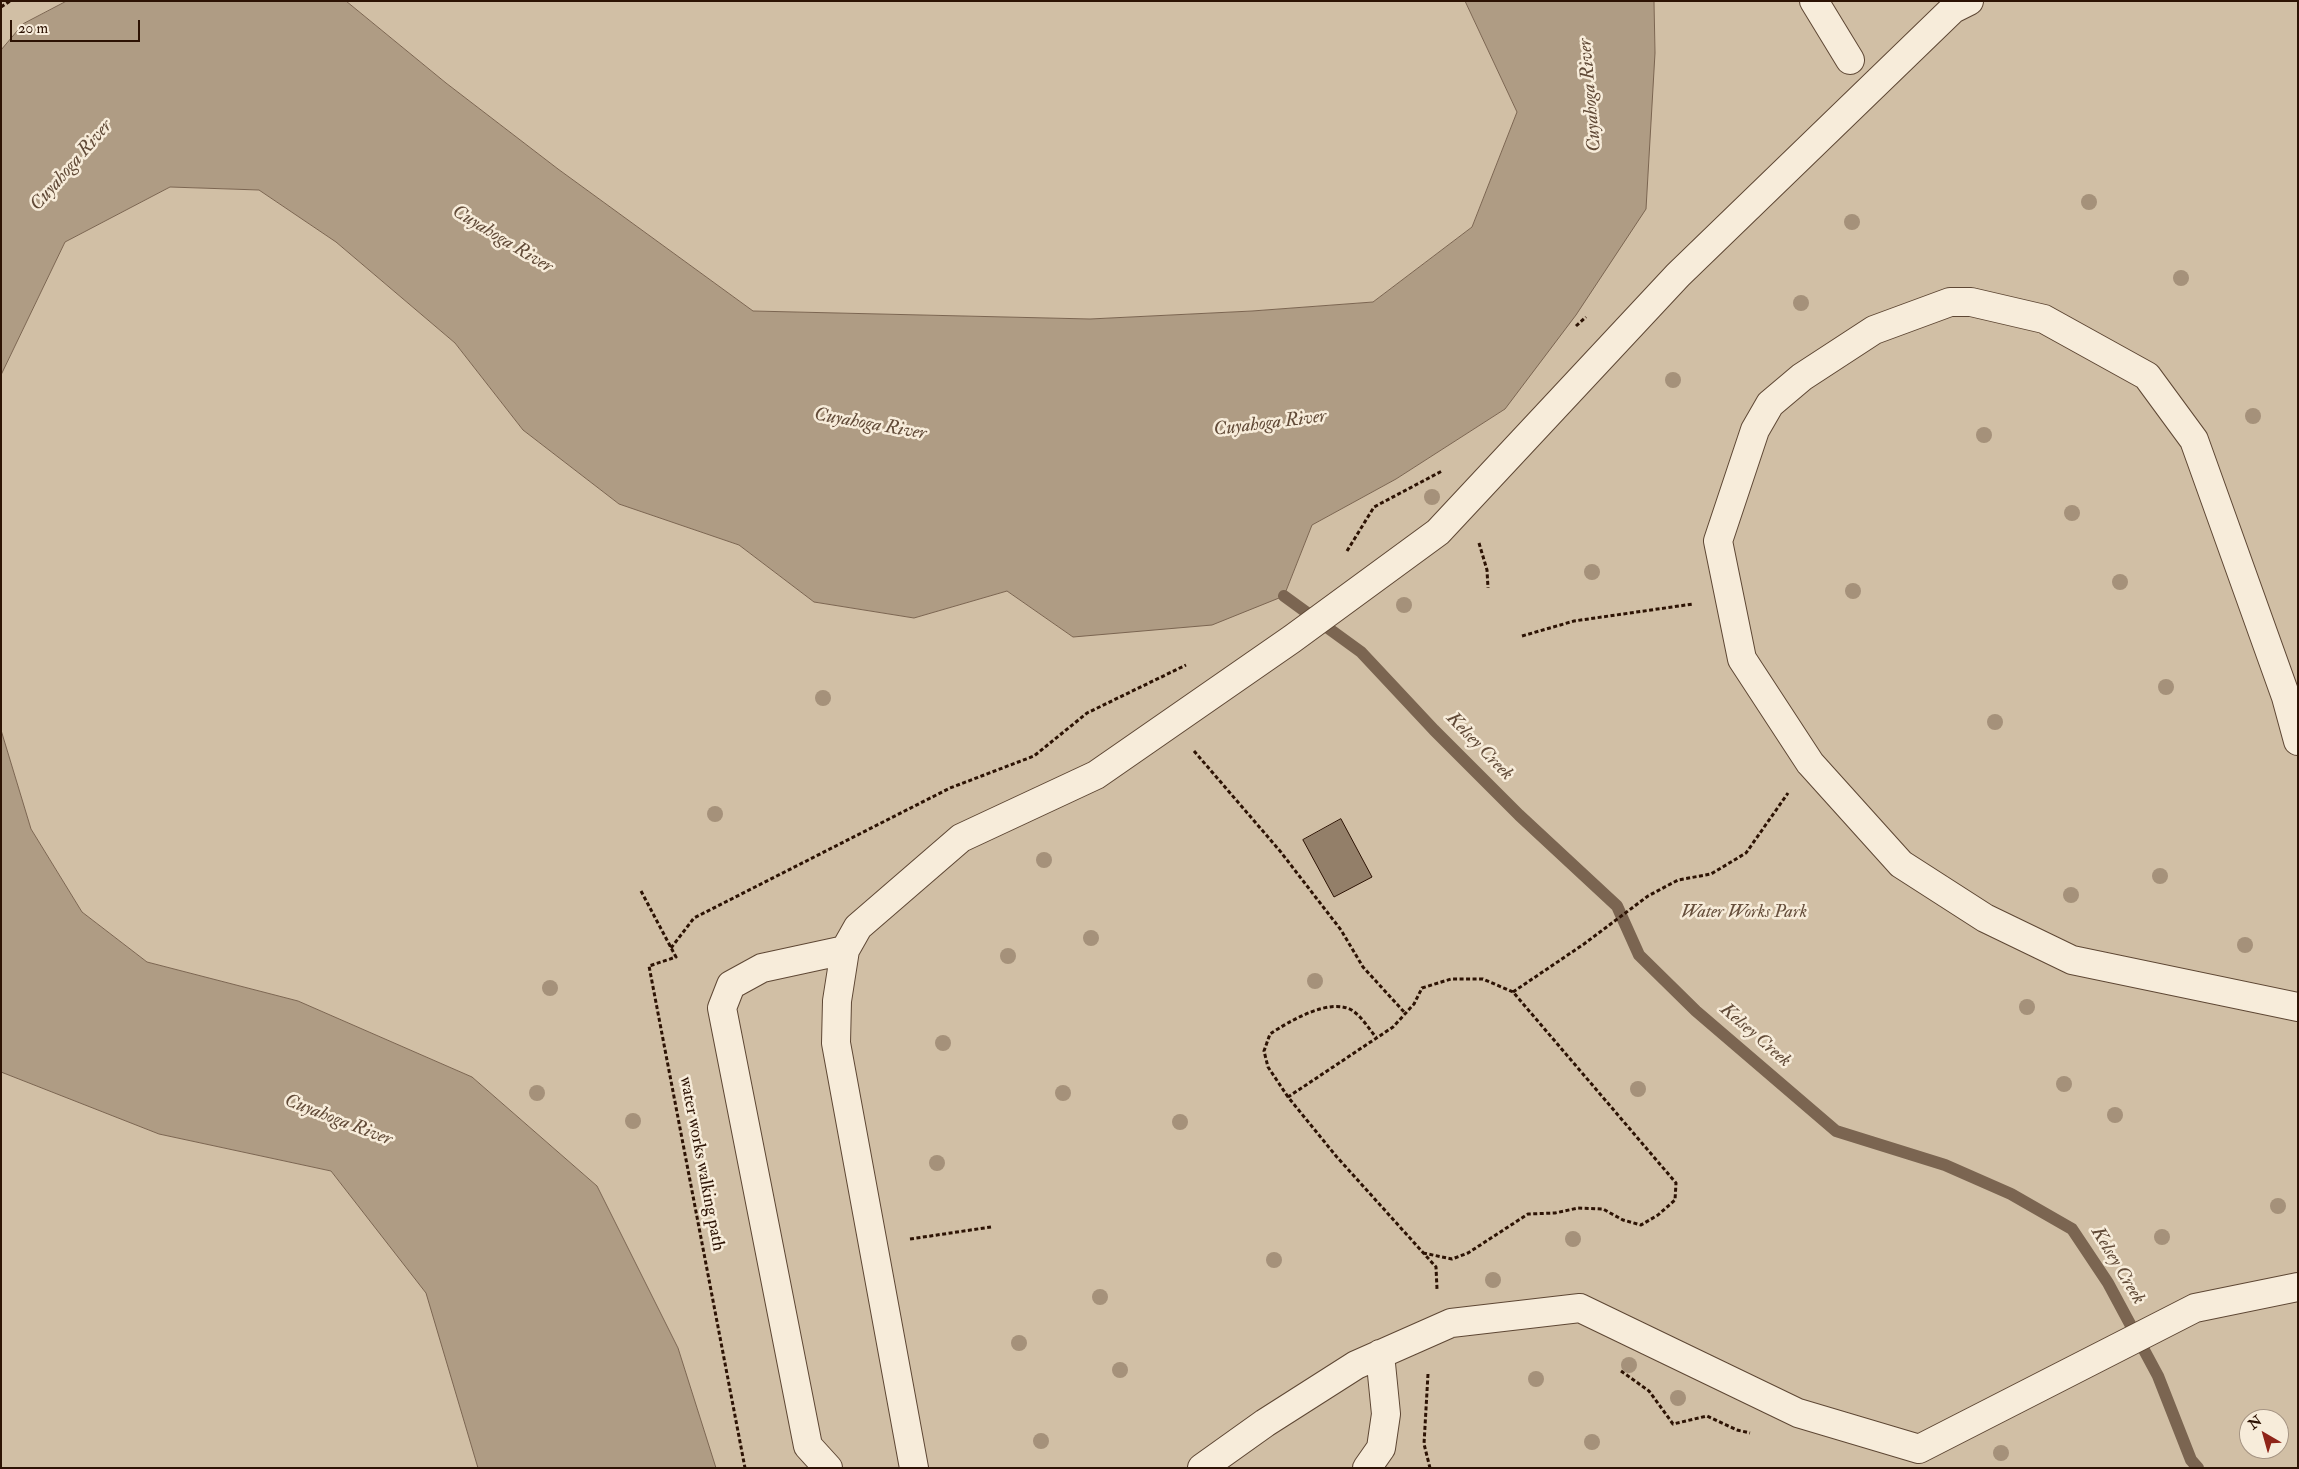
<!DOCTYPE html>
<style>
body{margin:0}
#map{position:relative;width:2299px;height:1469px;overflow:hidden;background:#f2e2c6;font-family:"IM FELL Double Pica",serif}
canvas{display:block}
.frame{position:absolute;inset:0;border:2px solid #2d1304;pointer-events:none}
.north{position:absolute;left:2239px;top:1409px;width:50px;height:50px;box-sizing:border-box;background:#f7ecda;border:1px solid #a69584;border-radius:50%;rotate:322deg;font-size:14px;font-weight:700;line-height:20px;text-align:center;color:#2d1304}
.north::after{content:'';display:block;margin:auto;width:18px;height:22px;background:#8f2418;clip-path:polygon(50% 0,100% 100%,50% 72%,0 100%)}
.scale{position:absolute;left:10px;top:20px;width:130px;height:22px;box-sizing:border-box;border:2px solid #2d1304;border-top:0;padding-left:6px;font-size:15px;line-height:18px;white-space:nowrap;color:#2d1304;-webkit-text-stroke:4px #f7ecda;paint-order:stroke}
</style>
<div id="map">
<canvas width="2299" height="1469"></canvas>
<div class="frame"></div>
<div class="north">N</div>
<div class="scale">20 m</div>
</div>
<script>
const ctx = document.querySelector('canvas').getContext('2d');
ctx.lineJoin = 'round';
function paint(path, color) {
  ctx.fillStyle = color;
  ctx.fill(path, 'evenodd');
}
function stroke(path, color, width, dash) {
  ctx.strokeStyle = color;
  ctx.lineWidth = width;
  ctx.lineCap = dash ? 'butt' : 'round';
  ctx.setLineDash(dash || []);
  ctx.stroke(path);
}
function write(font, color, halo, rows, align = 'center') {
  ctx.font = font + ' "IM FELL Double Pica",serif';
  ctx.lineWidth = 5;
  ctx.setLineDash([]);
  ctx.textBaseline = 'middle';
  ctx.strokeStyle = halo;
  ctx.fillStyle = color;
  for (const [text, x, y, turn = 0] of rows) {
    ctx.save();
    ctx.translate(x, y);
    ctx.rotate((+turn || 0) * Math.PI / 180);
    ctx.textAlign = isNaN(turn) ? turn : align;
    if (halo) ctx.strokeText(text, 0, 0);
    ctx.fillText(text, 0, 0);
    ctx.restore();
  }
}
const green = new Path2D(`
 M1,1h66l-44,23 -22,26z
 M346,1h1119l52,111 -45,115 -99,75 -121,9 -162,8 -337,-8 -195,-142 -112,-86z
 M1654,1h644v1467h-1582l-38,-120 -81,-162 -125,-109 -174,-76 -151,-39 -65,-50 -51,-83 -30,-99v-355l64,-133 105,-55 89,3 77,52 119,101 68,87 96,74 120,41 75,57 100,16 93,-27 66,46 211,-41 28,-71 84,-46 109,-70 150,-356zM2249,1419h30v30h-30z
 M1,1072l158,62 172,37 96,122 51,175h-477z`);
const water = new Path2D(`
 M67,1h279l100,82 112,86 195,142 337,8 162,-8 121,-9 99,-75 45,-115 -52,-111h189l1,52 -9,156 -70,106 -71,94 -109,70 -84,46 -28,71 -72,29 -139,12 -66,-46 -93,27 -100,-16 -75,-57 -120,-41 -96,-74 -68,-87 -119,-101 -77,-52 -89,-3 -105,55 -64,133v-325l22,-26z
 M1,730l30,99 51,83 65,50 151,39 174,76 125,109 81,162 38,120h-238l-52,-175 -95,-122 -172,-37 -158,-62z`);
const stream = new Path2D(`
 M1284,596l77,56 73,78 85,85 98,91 22,49 57,56 140,120 109,34 66,29 61,35 36,54 50,93 33,84 7,8`);
const building = new Path2D(`
 M1341,819l31,58 -38,20 -31,-57z`);
const path = new Path2D(`
 M1,7l9,-6
 M1576,326l10,-9
 M1479,543l8,27 1,18
 M1347,551l27,-44 68,-36
 M1522,636l52,-15 119,-17
 M1194,751l86,100 61,79 22,37 42,46
 M641,891l35,66 -27,9 96,502
 M671,948l23,-30 256,-130 84,-32 53,-43 99,-48
 M1513,992l71,-48 64,-48 30,-16 33,-6 35,-21 42,-60
 M1288,1097l-20,-30 -4,-16 6,-17c18,-12 61,-38 83,-23 9,6 16,18 23,26
 M910,1239l81,-12
 M1423,1253l29,6 16,-6 60,-39 27,-1 23,-5 25,1 20,11 18,5 17,-10 17,-15 1,-17 -163,-191 -30,-13h-32l-29,9 -8,16 -21,23 -105,70 48,59 100,111 1,22
 M1621,1371l28,20 24,33 34,-8 30,14 13,3
 M1428,1374l-4,70 6,24`);
const minor = new Path2D(`
 M1814,1l36,59
 M2298,741l-12,-44 -92,-257 -47,-64 -103,-57 -73,-17h-21l-76,28 -72,47 -32,27 -15,26 -37,111 24,118 68,104 91,101 84,54 87,42 226,47
 M828,1468l-20,-22 -86,-438 9,-23 31,-17 83,-18
 M914,1468l-78,-425 1,-42 8,-51 13,-23 103,-89 135,-63 196,-136 146,-107 240,-257 275,-266 16,-8
 M1202,1468l63,-45 91,-58 95,-42 129,-15 218,105 121,36 276,-141 103,-21
 M1367,1468l14,-20 5,-34 -6,-60`);
const trees = [
 [2089,202],
 [1852,222],
 [2181,278],
 [1801,303],
 [1673,380],
 [2253,416],
 [1984,435],
 [1432,497],
 [2072,513],
 [1592,572],
 [2120,582],
 [1853,591],
 [1404,605],
 [2166,687],
 [823,698],
 [1995,722],
 [715,814],
 [1044,860],
 [2160,876],
 [2071,895],
 [1091,938],
 [2245,945],
 [1008,956],
 [1315,981],
 [550,988],
 [2027,1007],
 [943,1043],
 [2064,1084],
 [1638,1089],
 [537,1093],
 [1063,1093],
 [2115,1115],
 [633,1121],
 [1180,1122],
 [937,1163],
 [2278,1206],
 [2162,1237],
 [1573,1239],
 [1274,1260],
 [1493,1280],
 [1100,1297],
 [1019,1343],
 [1629,1365],
 [1120,1370],
 [1536,1379],
 [1678,1398],
 [1041,1441],
 [1592,1442],
 [2001,1453]
];
const parkNames = [
 ["Water Works Park",1744,913]
];
const streetNames = [
 ["water works walking path",701,1164,79]
];
const waterNames = [
 ["Cuyahoga River",1591,95,-95],
 ["Cuyahoga River",72,166,-49],
 ["Cuyahoga River",502,240,31],
 ["Cuyahoga River",1270,424,-7],
 ["Cuyahoga River",870,425,10],
 ["Kelsey Creek",1479,747,46],
 ["Kelsey Creek",1755,1036,41],
 ["Cuyahoga River",338,1121,21],
 ["Kelsey Creek",2117,1266,59]
];
paint(green, '#d1bfa5');
paint(water, '#af9c84');
stroke(water, '#7b6551', 1);
stroke(stream, '#7b6551', 12);
paint(building, '#937f69');
stroke(building, '#2d1304', 1);
stroke(minor, '#5e4734', 30);
stroke(path, '#2d1304', 3, [4, 2.5]);
stroke(minor, '#f7ecda', 28);
ctx.fillStyle = '#a5917a';
for (const [x, y] of trees) {
  ctx.beginPath();
  ctx.arc(x, y, 8, 0, 2 * Math.PI);
  ctx.fill();
}
write('italic 18px', '#664f3c', '#f7ecda', parkNames);
write('18px', '#2d1304', '#f7ecda', streetNames);
write('italic 19px', '#614a37', '#f7ecda', waterNames);
</script>
